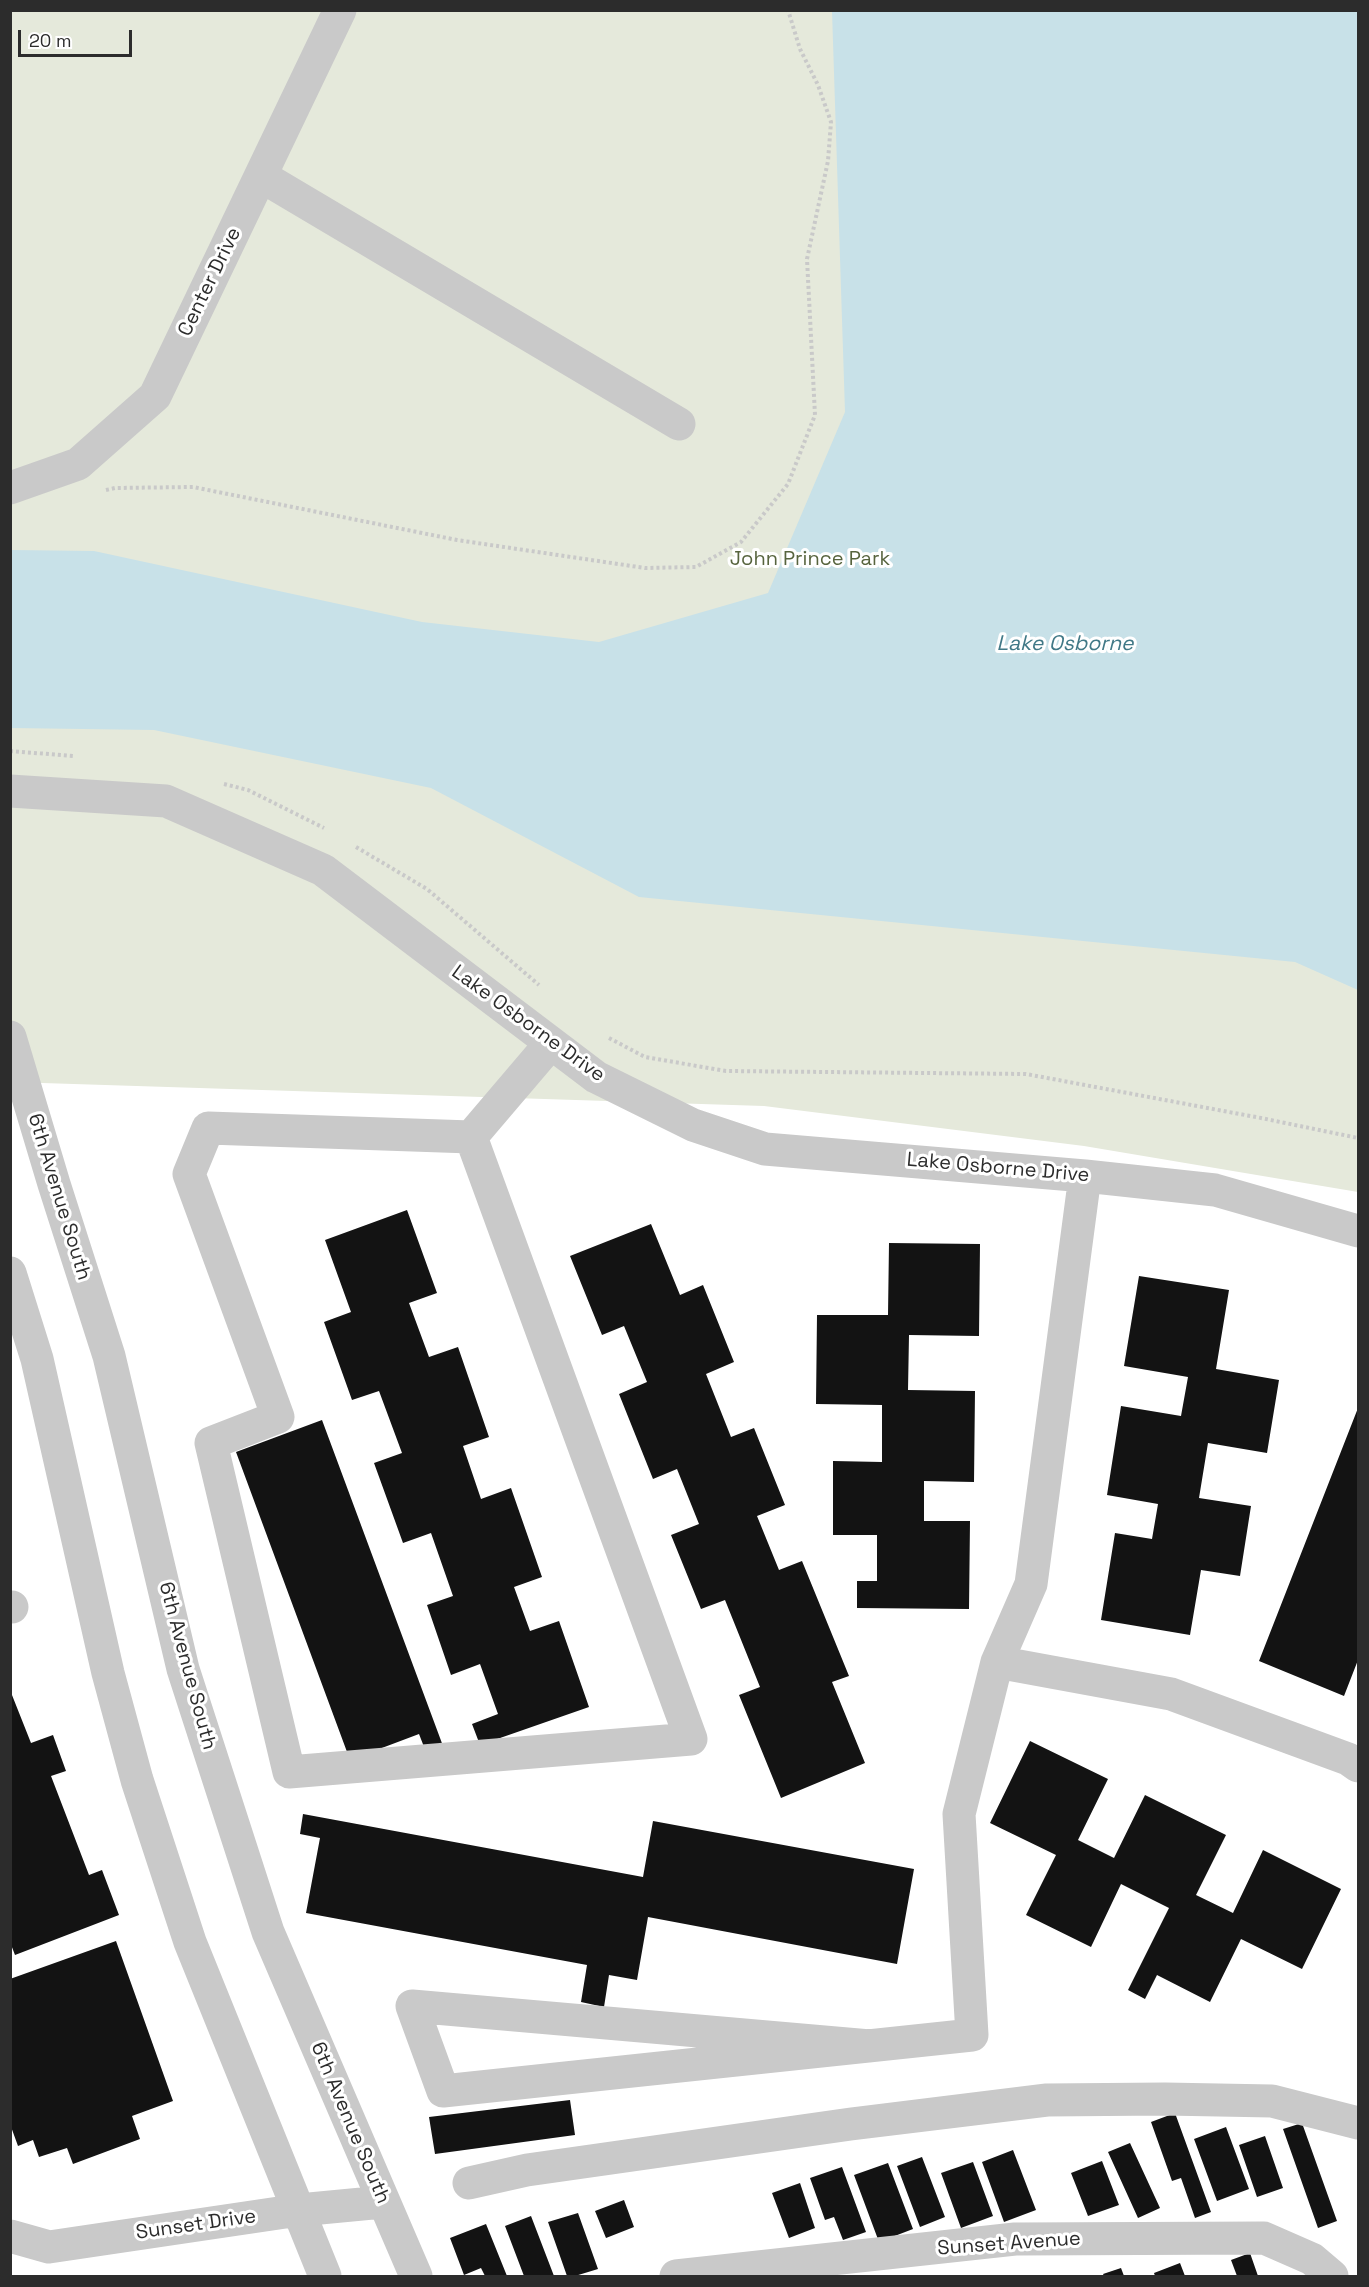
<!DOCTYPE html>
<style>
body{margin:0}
#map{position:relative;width:1369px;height:2287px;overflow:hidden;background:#fff;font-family:"Space Grotesk",sans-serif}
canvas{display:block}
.frame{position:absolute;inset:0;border:12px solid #2c2c2c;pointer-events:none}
.scale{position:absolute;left:18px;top:30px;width:114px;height:27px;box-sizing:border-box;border:3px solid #2c2c2c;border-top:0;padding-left:8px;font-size:18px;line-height:21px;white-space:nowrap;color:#2c2c2c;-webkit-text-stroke:4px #fff;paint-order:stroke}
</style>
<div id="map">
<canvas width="1369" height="2287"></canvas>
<div class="frame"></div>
<div class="scale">20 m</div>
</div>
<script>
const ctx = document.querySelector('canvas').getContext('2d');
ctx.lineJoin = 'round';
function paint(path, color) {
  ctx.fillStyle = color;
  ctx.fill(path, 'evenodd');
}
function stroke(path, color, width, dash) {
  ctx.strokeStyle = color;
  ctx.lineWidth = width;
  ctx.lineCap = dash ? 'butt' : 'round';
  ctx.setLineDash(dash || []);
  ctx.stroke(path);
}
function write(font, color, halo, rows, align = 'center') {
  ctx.font = font + ' "Space Grotesk",sans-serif';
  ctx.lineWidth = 6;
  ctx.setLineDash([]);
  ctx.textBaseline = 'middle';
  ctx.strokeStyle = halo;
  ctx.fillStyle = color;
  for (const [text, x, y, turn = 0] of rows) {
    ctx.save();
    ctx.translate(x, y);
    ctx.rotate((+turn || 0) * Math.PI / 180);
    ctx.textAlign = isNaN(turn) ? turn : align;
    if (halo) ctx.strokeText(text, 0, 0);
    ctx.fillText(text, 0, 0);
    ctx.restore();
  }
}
const green = new Path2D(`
 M11,11h1347v1181l-274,-46 -320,-40 -753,-24z`);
const water = new Path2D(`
 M832,11h526v979l-63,-28 -656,-65 -208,-109 -277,-58 -143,-2v-178l83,1 328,71 177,20 169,-49 77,-181z`);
const building = new Path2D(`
 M407,1210l30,83 -28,10 20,54 29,-10 31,90 -26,9 18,53 30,-11 31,89 -28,10 16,44 29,-10 30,86 -109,38 -8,-21 26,-10 -18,-50 -29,11 -24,-70 26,-9 -22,-63 -28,10 -29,-80 28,-10 -23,-62 -27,9 -28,-78 27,-10 -26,-72z
 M651,1224l29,71 23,-10 31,77 -28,12 25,63 23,-9 31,77 -28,11 22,54 23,-9 47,115 -17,6 33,81 -84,35 -42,-103 21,-8 -35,-87 -24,9 -30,-74 28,-11 -22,-55 -24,10 -34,-85 28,-12 -23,-56 -22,9 -32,-79z
 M889,1243l91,1 -1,92 -70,-1 -1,55 67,1 -1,91 -50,-1v40h46l-1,88 -112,-1v-27h20v-46h-44v-74l49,1v-57l-66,-1 1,-89h71z
 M1139,1276l90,14 -13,79 63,11 -12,73 -59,-10 -9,55 52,8 -11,70 -39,-6 -11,65 -89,-15 14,-87 37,6 6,-35 -51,-9 14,-89 60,10 7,-39 -64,-11z
 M1358,1408v252l-14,36 -85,-35z
 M322,1420l121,326 -17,6 -7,-18 -69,26 -114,-308z
 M10,1690l21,53 22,-8 13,36 -15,5 38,99 13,-5 17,45 -104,40 -5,-13z
 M1030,1741l78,38 -30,61 36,18 31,-63 81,40 -30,60 37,18 30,-63 78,39 -39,80 -61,-30 -31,63 -53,-27 -12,24 -17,-9 41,-82 -48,-24 -30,63 -65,-32 30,-60 -66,-32z
 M303,1814l340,63 10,-56 261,48 -17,95 -249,-47 -11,63 -28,-5 -5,32 -23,-5 6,-37 -281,-52 14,-75 -20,-4z
 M116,1941l57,160 -41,15 8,23 -67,25 -6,-16 -28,9 -6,-17 -15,6 -8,-22v-145z
 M570,2100l5,35 -140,19 -6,-37z
 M1175,2113l36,99 -16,6 -14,-40 -9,3 -21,-59z
 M1302,2123l35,98 -19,7 -35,-99z
 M1226,2127l23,62 -32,12 -23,-62z
 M1265,2136l18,52 -26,9 -18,-52z
 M1130,2143l30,65 -22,10 -30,-66z
 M1013,2150l23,60 -32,12 -22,-60z
 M922,2157l23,60 -25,10 -23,-61z
 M1102,2161l17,44 -31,11 -17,-43z
 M973,2162l20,54 -32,12 -20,-55z
 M888,2163l25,66 -34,13 -25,-67z
 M842,2167l24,65 -23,8 -9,-23 -9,3 -15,-42z
 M800,2183l15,45 -26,10 -17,-45z
 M624,2200l10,27 -28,11 -11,-27z
 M578,2213l20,56 -23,7h-8l-19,-54z
 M531,2216l23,60h-30l-19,-50z
 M486,2224l21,52h-22l-4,-8 -17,7 -14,-37z
 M1250,2253l8,23h-21l-6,-16z
 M1180,2263l5,13h-30l-1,-3z
 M1121,2268l3,8h-20l-1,-2z`);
const path = new Path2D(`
 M106,490l9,-2 78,-1 264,53 188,28 51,-1 45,-25 47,-58 27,-69 -8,-156 21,-98 3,-39 -13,-37 -18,-36 -12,-39
 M10,751l63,5
 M224,784l24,6 76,38
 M356,847l71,42 112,96
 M609,1038l36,19 81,14 300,3 235,44 97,20`);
const minor = new Path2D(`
 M261,176l418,248
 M10,488l68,-24 77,-68 185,-386
 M10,791l156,10 157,69 273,207 97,48 72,24 320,27 130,14 143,41
 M10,1037l44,147 55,172 74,313 85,263 148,344
 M471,1137l-263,-9 -19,46 89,243 -67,26 78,329 402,-33 -220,-602 80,-94
 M10,1273l27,86 71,314 29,107 53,162 135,334
 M10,1607h2
 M997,1662l174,32 177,65 10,7
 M870,2046l-458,-40 31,85 529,-56 -13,-221 38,-152 34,-78 54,-408
 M469,2183l58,-13 324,-46 196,-24 118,-1 107,2 86,22
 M10,2236l39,11 250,-37 84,-8
 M676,2276l339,-37 249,-1 48,21 20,17`);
const streetNames = [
 ["Center Drive",210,282,-64],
 ["Lake Osborne Drive",528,1024,36],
 ["Lake Osborne Drive",998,1168,5],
 ["6th Avenue South",59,1197,73],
 ["6th Avenue South",187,1666,75],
 ["6th Avenue South",350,2123,67],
 ["Sunset Drive",196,2225,-8],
 ["Sunset Avenue",1009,2244,-4]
];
const parkNames = [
 ["John Prince Park",810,560]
];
const waterNames = [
 ["Lake Osborne",1065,644]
];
paint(green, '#e5e9db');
paint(water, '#c8e1e8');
paint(building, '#131313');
stroke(path, '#c9c9c9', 4, [3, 3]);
stroke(minor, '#c9c9c9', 33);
write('20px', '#2c2c2c', '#fff', streetNames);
write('20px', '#57643e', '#fff', parkNames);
write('italic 21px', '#417987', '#fff', waterNames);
</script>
